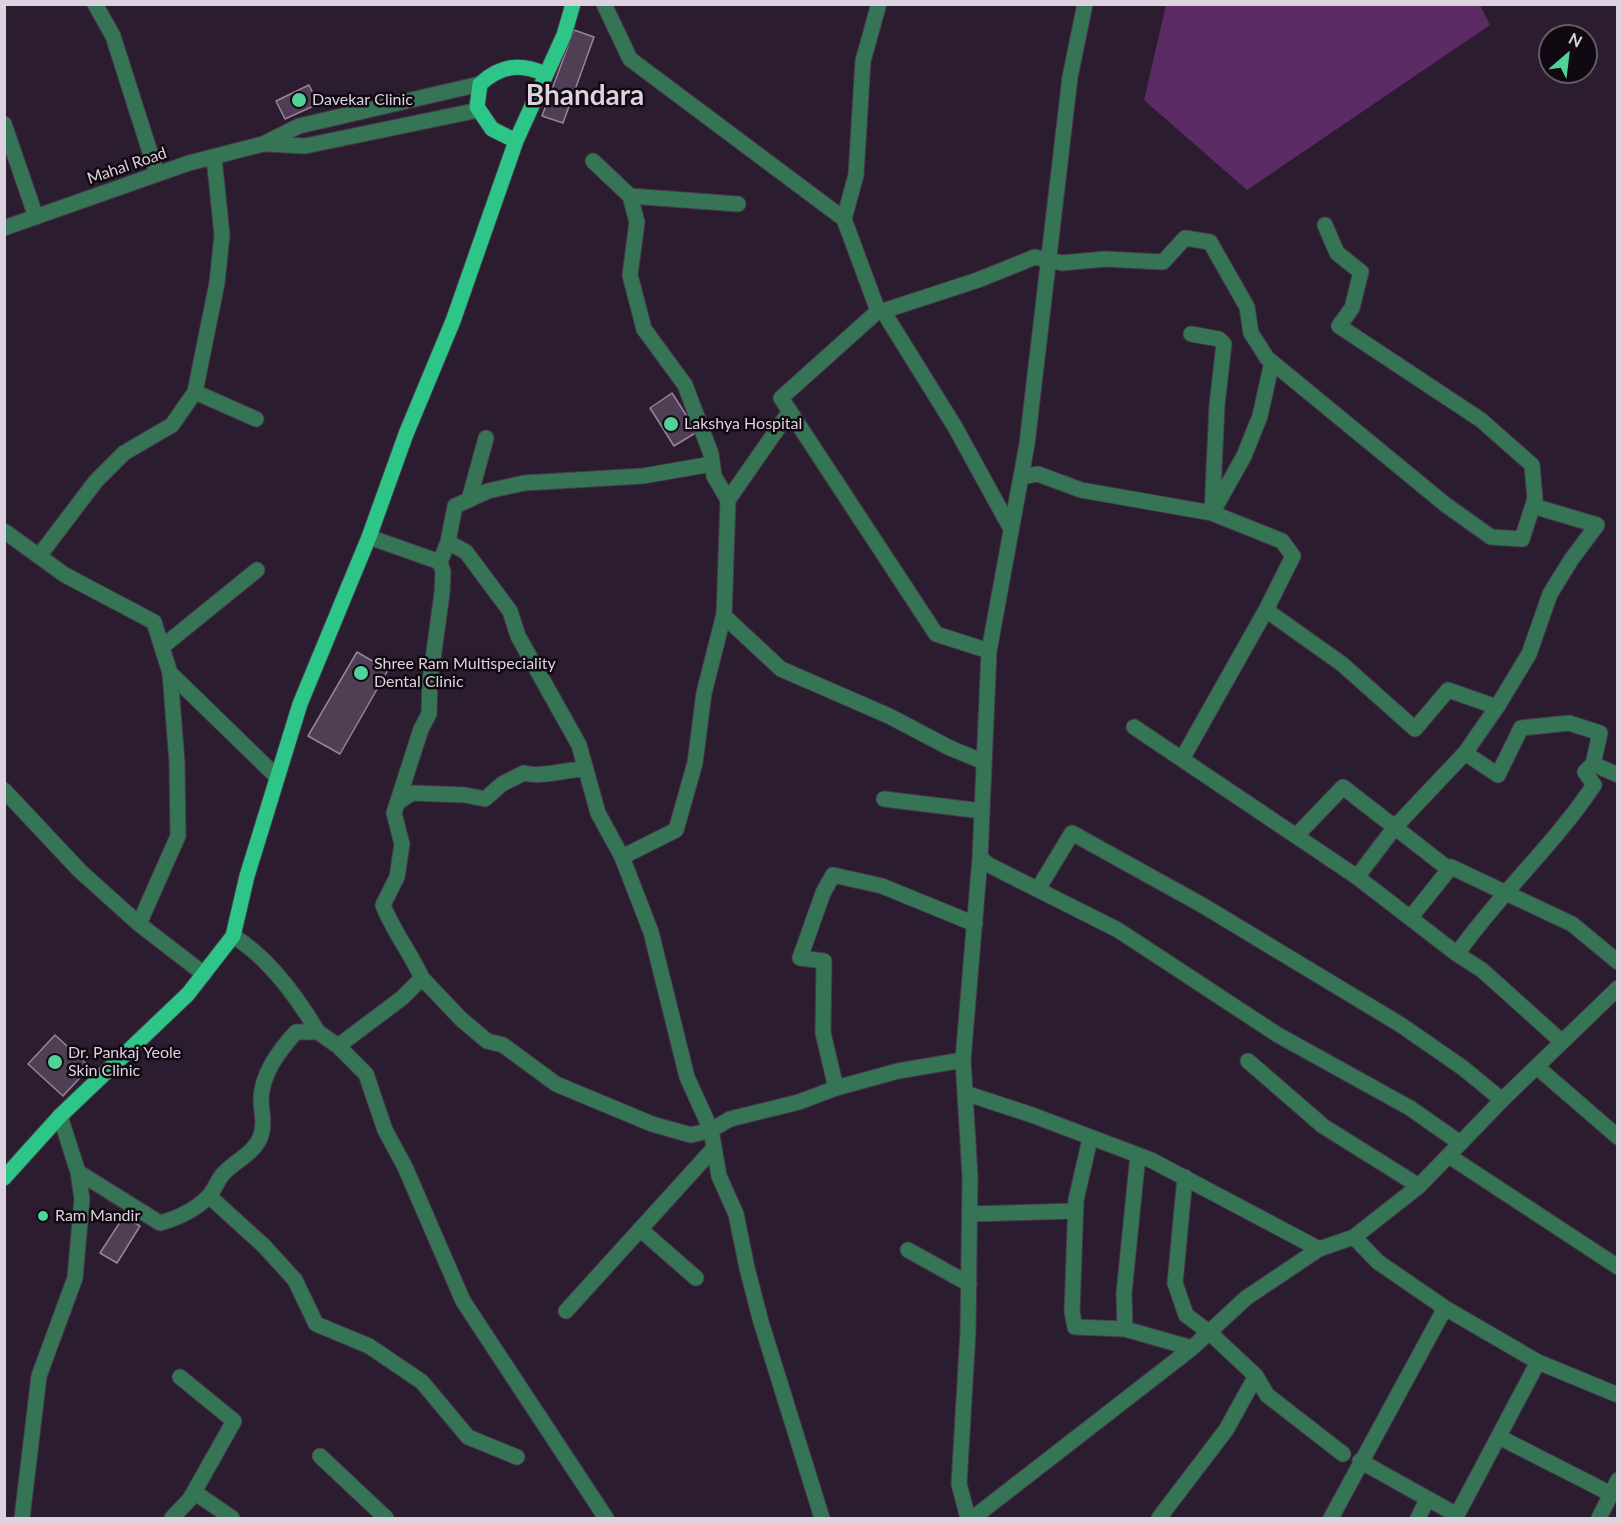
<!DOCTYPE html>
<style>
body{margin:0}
#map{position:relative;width:1622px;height:1523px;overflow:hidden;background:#2c1c30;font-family:Lato,sans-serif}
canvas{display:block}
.frame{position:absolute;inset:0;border:6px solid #ddd2df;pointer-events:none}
.north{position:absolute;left:1538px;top:24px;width:60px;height:60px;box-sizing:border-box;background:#110912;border:2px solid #635964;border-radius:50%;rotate:28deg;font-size:16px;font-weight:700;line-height:24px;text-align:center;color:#ddd2df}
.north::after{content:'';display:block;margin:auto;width:21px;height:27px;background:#4fd399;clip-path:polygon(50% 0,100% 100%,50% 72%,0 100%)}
</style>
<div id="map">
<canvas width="1622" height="1523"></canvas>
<div class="frame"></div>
<div class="north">N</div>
</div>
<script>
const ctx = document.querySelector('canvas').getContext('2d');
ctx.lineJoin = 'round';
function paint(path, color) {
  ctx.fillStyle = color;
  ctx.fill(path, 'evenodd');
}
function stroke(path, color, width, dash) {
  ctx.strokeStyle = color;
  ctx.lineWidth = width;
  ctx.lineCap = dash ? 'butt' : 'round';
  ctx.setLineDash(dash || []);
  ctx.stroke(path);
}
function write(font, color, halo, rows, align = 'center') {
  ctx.font = font + ' Lato,sans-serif';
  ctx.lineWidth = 5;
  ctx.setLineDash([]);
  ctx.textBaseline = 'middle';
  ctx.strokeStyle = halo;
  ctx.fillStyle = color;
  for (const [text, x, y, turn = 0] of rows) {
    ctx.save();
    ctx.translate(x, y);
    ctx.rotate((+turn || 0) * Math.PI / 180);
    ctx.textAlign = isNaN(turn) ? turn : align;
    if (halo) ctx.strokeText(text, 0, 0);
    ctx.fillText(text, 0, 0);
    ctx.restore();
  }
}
const green = new Path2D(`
 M1166,5h314l10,20 -243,165 -103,-90z`);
const building = new Path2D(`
 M574,30l20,7 -31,86 -21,-7z
 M309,85l9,19 -33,15 -9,-18z
 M672,393l25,39 -23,14 -24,-38z
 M357,652l31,18 -48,84 -32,-18z
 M55,1035l35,32 -27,29 -35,-32z
 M124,1216l16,10 -23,37 -17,-10z`);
const minor = new Path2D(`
 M95,4l18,32 44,138
 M604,4l26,55 214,160 34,92h5
 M4,124l32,93
 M266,144l39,2 174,-36
 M593,161l37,35 7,26 -7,53 14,54 41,56 26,69 3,22 14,24 -4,116 57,53 108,47 61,32 34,14
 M630,196l108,8
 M844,219l12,-44 7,-114 15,-54
 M4,228l185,-65 74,-19 36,-18 181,-42
 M878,311l-97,87 155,236 53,17
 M1191,334l28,5 5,5 -7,61 -5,108 32,-57 16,-40 12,-54
 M195,392l61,27
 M1021,477l17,-3 43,16 131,23 70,28 11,15 -27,54 76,54 73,65 33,-39 49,17 -32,46 33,22 23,-47 48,-5 31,10 -7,31 25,11
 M469,500l17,-62
 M728,500l62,-89
 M1011,529l-56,-102 -72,-116 95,-31 57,-23 27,6 43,-4 58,3 22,-24 25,4 37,65 4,26 16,25 179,147 45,32 31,2 13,-40 -3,-34 -51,-45 -142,-94 13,-18 9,-36 -24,-19 -12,-28
 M4,531l61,44 89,47 16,51 7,90 1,73 -39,88
 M369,537l71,25 8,-20 18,10 44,59 8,25 61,109 19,68 24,44 29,75 36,145 24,53 19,-11 69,-17 37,-14 62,-17 65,-11
 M448,542l7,-36 33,-15 36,-8 119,-7 69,-12
 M39,556l57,-75 28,-28 48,-28 23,-33 22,-109 5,-48 -8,-78
 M162,647l95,-77
 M170,673l107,104
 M1497,707l32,-53 21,-60 21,-34 26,-35 -64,-19
 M1134,727l223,150 100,77 25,16 80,72
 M1182,759l84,-149
 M4,790l76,81 59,53 65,50
 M884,799l98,12
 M397,803l15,-10 53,2 20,4 17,-15 22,-11c18,5 42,-4 62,-4
 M1297,835l46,-48 103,80h5
 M622,857l54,-27 19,-67 9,-70 20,-79
 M980,858l9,7 129,65 160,105 132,73 50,35
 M1357,877l38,-50 70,-74
 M1038,889l34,-56 130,72 199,120 62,43 39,32
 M1411,917l40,-50 121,57 46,38
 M233,936c35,21 64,61 85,96
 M1457,954c42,-60 97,-109 137,-169l-9,-13 8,-8
 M422,978c-12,-26 -29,-47 -39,-73l14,-28 5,-33 -8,-31 27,-84 8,-15 1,-33 12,-88 1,-21 -3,-10
 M338,1046l64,-48 20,-20 39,41 26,22 16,4 53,39 96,40 39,11 20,-5 8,46 17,38 11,54 14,54 61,196
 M1248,1061l75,65 96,60
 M1537,1067l81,70
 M836,1088l-13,-55 1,-72 -24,-3 23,-65 10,-18 49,11 93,38
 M965,1093l67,22 119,45 168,89
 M1090,1139l-14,61 -4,112 3,15 50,2 67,19
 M1449,1156l169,111
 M78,1172l82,51c18,-5 35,-13 48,-26 7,-7 9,-17 16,-24 11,-12 29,-19 36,-35 5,-12 2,-24 1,-37 0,-27 18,-50 35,-69h22l20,14 28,28 19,56 20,37 58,134 143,217
 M209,1196l55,50 31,34 21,44 53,22 53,36 46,55 49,20
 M970,1214l105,-3
 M640,1229l56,49
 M908,1250l61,34
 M1445,1308l93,54 80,33
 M566,1311l148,-163
 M1125,1329l-1,-36 14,-138
 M1256,1376l11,19 76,59
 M1499,1437l112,57
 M320,1456l66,62
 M1360,1461l97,54 81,-153
 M194,1492l38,26
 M22,1518l17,-142 36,-98 7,-79 -4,-27 -18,-56
 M172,1518l18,-19 44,-78 -54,-44
 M968,1518l-9,-34 9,-152 2,-156 -7,-116 17,-202 9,-207 38,-207 43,-367 15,-73
 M973,1518l219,-170 54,-50 73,-49 35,-12 65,-51 83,-86 116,-112
 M1159,1518l67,-88 30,-54 -46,-43 -24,-18 -11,-32 10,-106
 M1331,1518l114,-210 -67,-46 -24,-25
 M1418,1518l9,-18
 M1599,1518l19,-38`);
const major = new Path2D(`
 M545,74c-25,-11 -44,-9 -65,10l-3,23 15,22 24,12 48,-106 9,-31
 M4,1178l56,-62 128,-122 45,-58 14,-60 53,-172 69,-167 37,-103 47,-113 63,-180`);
const markers = [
 [299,100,8,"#4fd399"],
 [671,424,8,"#4fd399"],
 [361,673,8,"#4fd399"],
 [55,1062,8,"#4fd399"],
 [43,1216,6,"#4fd399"]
];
const poiNames = [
 ["Davekar Clinic",312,100],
 ["Lakshya Hospital",684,424],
 ["Shree Ram Multispeciality",374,664],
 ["Dental Clinic",374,682],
 ["Dr. Pankaj Yeole",68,1053],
 ["Skin Clinic",68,1071],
 ["Ram Mandir",55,1216]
];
const streetNames = [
 ["Mahal Road",127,166,-19]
];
const townNames = [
 ["Bhandara",585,96]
];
paint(green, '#5c2a65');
paint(building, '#503e54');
stroke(building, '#98839c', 1.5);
stroke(minor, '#48394c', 17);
stroke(major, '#48394c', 17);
stroke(minor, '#367456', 15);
stroke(major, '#2dc588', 15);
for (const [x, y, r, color] of markers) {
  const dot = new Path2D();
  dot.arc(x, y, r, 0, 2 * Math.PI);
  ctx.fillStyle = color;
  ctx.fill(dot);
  stroke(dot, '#110912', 2);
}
write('16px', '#ddd2df', '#110912', poiNames, 'left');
write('16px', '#ddd2df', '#110912', streetNames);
write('bold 28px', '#ddd2df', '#110912', townNames);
</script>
